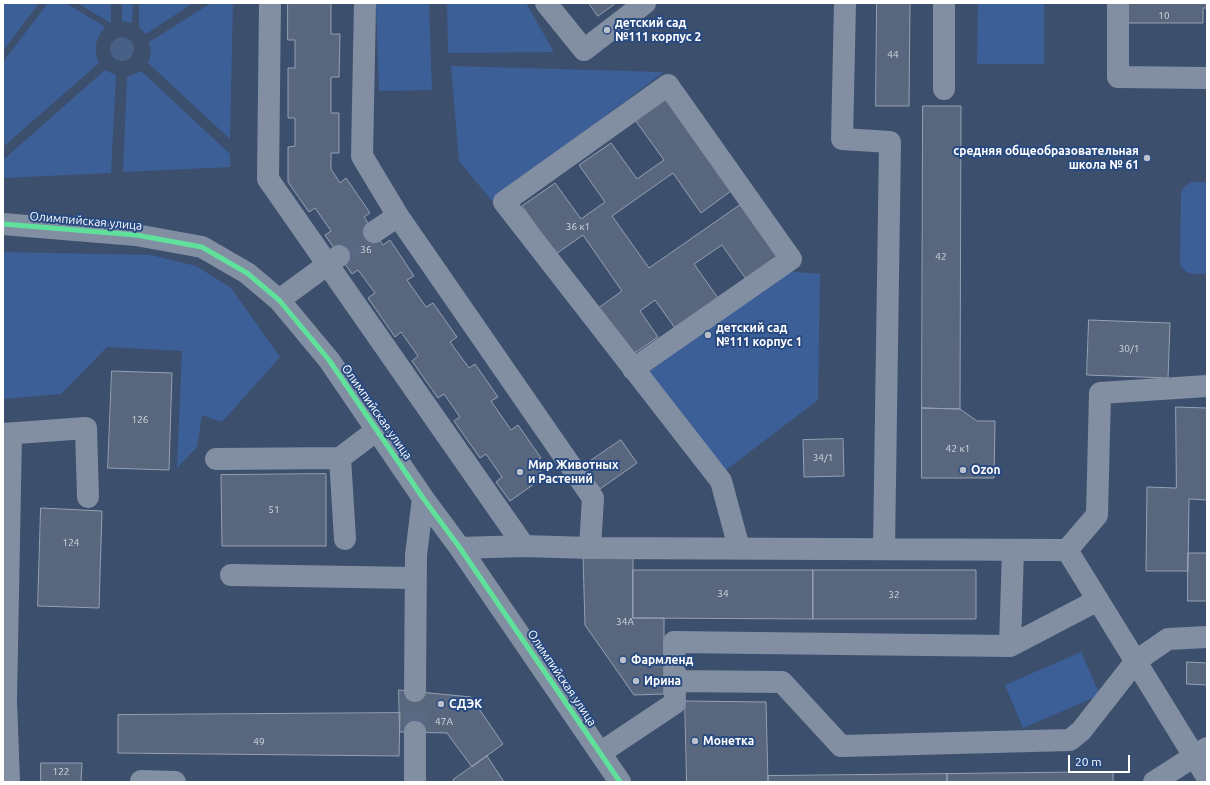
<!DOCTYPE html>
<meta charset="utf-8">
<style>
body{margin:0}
#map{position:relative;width:1210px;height:785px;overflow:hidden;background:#3c4f6d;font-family:Ubuntu,sans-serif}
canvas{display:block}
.frame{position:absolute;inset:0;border:4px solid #fff;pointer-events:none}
.scale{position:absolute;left:1068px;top:755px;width:62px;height:18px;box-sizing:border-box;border:2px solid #fff;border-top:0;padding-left:5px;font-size:12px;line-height:14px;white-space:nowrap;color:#fff;-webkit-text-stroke:3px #284a81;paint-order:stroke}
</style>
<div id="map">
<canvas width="1210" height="785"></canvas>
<div class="frame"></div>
<div class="scale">20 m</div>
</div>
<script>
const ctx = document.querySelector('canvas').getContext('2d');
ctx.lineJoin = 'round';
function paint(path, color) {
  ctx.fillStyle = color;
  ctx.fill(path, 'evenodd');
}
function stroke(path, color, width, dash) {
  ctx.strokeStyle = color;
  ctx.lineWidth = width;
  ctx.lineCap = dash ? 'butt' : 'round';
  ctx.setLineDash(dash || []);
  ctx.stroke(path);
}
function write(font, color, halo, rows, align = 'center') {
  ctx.font = font + ' Ubuntu,sans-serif';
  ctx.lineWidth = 4;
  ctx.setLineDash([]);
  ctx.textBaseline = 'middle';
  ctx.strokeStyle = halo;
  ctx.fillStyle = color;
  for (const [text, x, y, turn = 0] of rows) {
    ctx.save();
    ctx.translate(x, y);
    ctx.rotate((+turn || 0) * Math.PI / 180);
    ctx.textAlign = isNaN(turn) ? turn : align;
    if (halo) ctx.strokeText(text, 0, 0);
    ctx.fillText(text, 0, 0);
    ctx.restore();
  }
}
const green = new Path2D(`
 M3,3h36l-36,48z
 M48,3h18l39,24c-10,12 -12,22 -6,36l-96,84v-85z
 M78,3h33v20l-29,-17z
 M122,3h11l-1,20 -10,-2z
 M139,3h54l-47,31 -7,-7z
 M211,3h22l-3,136 -82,-76 3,-10 -2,-11z
 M376,3h53l3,87 -53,1z
 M447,3h79l28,49 -106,1z
 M978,3h66v61h-67z
 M451,66l213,6 -172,129 -33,-40z
 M105,70l11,5 -5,98 -108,5v-18z
 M141,71l89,83v13l-107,5 4,-95z
 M1191,182h16v92c-12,0 -21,2 -27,-10l1,-71 3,-6z
 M3,252l148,3 45,11 35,22 49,69 -58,65 -20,-7 -5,32 -20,21 5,-117 -75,-4 -46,47 -58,5z
 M784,271l36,3 -2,126 -96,73 -79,-100z
 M1081,652l19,43 -77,33 -18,-43z`);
const water = new Path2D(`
 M110 49a12 12 0 1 1 24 0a12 12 0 1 1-24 0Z`);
const building = new Path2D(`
 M288,3h43v31h9l-1,43h-8v36h8v40h-8v16l9,14 6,-5 24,35 -6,4 10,15 9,13 7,-5 24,36 -7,4 19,27 7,-4 24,34 -7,5 19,26 6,-4 23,33 -7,4 20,29 7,-5 23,33 -7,4 10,15 -34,24 -14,-19 6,-5 -16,-23 -6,4 -26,-37 6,-4 -16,-23 -6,4 -26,-37 6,-5 -17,-24 -6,5 -27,-39 7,-5 -17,-23 -6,4 -27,-39 6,-4 -16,-23 -6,4 -21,-30v-35l7,-1v-28h-7v-50h7v-28h-7z
 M589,3h27l-18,13z
 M877,3h33l-1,103h-33z
 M1125,3h82v5h-4v15h-77z
 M666,98l65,93 -30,22 -28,-40 -61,43 37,52 92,-64 37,52 -32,23 -24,-34 -28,19 24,34 -43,30 -20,-28 -15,11 18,26 -28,19 -33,-47 25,-18 -39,-56 -27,19 -34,-48 33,-23 26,36 24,-17 -26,-37 32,-22 26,36 27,-19 -29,-40z
 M923,106h38l-1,303 -38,-1z
 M1089,320l81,3 -2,55 -81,-3z
 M112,371l60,2 -3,97 -61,-2z
 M1176,407l31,1v92l-18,-1 -1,72h-42l1,-84 29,1z
 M922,408l38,1 17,12h18l-1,57h-72z
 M843,439l1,37 -40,1 -1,-37z
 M621,440l16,23 -37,26 -17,-23z
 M326,474v72h-104l-1,-71z
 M41,508l61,3 -3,97 -61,-2z
 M1188,553h19v48h-19z
 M633,555v63h31v76l-30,1 -49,-70 -2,-69z
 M633,570h180v49l-180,-1z
 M813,570h163v49h-163z
 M1187,662l20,1v22l-20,-1z
 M399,690l72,7 32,47 -31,23 -25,-34 -47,-1z
 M685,701l81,1 2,80h-81z
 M400,713l-1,43 -281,-3v-38z
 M487,756l17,26h-49l-2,-2z
 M41,763h41l-1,19h-40z
 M1113,772v10h-166v-8z
 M947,774v8h-179v-6z`);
const minorTunnel = new Path2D(`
 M340,256l34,-24
 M415,732v-41`);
const minor = new Path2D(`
 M270,3l-2,176 256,367
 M365,3l-3,153 36,60 195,282 -3,50
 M546,3l38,47 61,-47
 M845,3l-3,136 48,3 -6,407
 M1118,3v74l89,1
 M944,89v-86
 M3,224l133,11 66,12 45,26 32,27 50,60 94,138 37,50 160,234
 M374,232l24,-16
 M279,300l60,-44
 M633,369l158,-110 -123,-174 -164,117 217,279 18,67
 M3,434l83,-6 2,69
 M340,458l5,81
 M216,459l124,-1 37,-28
 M460,548l64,-2 66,2 477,2 140,227
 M1067,550l30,-35 3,-122 107,-7
 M231,575l184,3
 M1010,646l3,-96
 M673,681l109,1 59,64 229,-6 11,-9 55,-70 32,-22 39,-2
 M415,691l1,-136 7,-57
 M3,700h3l3,82
 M6,700l5,-266
 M415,732v50
 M600,753l75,-50 -1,-61 336,4 88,-46
 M141,781l34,1
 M1154,782l53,-34`);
const cycleway = new Path2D(`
 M3,224l133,11 66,12 45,26 32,27 50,60 94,138 37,50 160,234`);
const markers = [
 [607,30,4,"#bbc1cc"],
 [1147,158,4,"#bbc1cc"],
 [708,335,4,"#bbc1cc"],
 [963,470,4,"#bbc1cc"],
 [520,472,4,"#bbc1cc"],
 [623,660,4,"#bbc1cc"],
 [636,681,4,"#bbc1cc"],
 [441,704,4,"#bbc1cc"],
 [695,741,4,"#bbc1cc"]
];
const numberNames = [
 ["10",1164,16],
 ["44",893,55],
 ["36 к1",578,227],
 ["36",366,250],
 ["42",941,257],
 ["30/1",1129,349],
 ["126",140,420],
 ["42 к1",958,449],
 ["34/1",823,458],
 ["51",274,510],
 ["124",71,543],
 ["34",723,594],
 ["32",894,595],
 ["34А",625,622],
 ["47А",444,722],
 ["49",259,742],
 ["122",61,772]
];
const poiNames = [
 ["детский сад",615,23],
 ["№111 корпус 2",615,37],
 ["средняя общеобразовательная",1139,151,"right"],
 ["школа № 61",1139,165,"right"],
 ["детский сад",716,328],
 ["№111 корпус 1",716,342],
 ["Мир Животных",528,465],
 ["и Растений",528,479],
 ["Ozon",971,470],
 ["Фармленд",631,660],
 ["Ирина",644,681],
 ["СДЭК",449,704],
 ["Монетка",703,741]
];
const streetNames = [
 ["Олимпийская улица",86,221,5],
 ["Олимпийская улица",377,412,55],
 ["Олимпийская улица",562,678,56]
];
paint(green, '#3d5f97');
paint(water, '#485f86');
paint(building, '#58677e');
stroke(building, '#95a0b2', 1);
stroke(minorTunnel, '#596983', 22, [22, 11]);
stroke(minor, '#828fa3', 22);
stroke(cycleway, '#60e19b', 5);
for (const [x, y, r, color] of markers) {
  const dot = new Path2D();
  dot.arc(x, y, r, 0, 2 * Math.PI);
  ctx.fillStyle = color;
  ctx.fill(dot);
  stroke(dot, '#284a81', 1.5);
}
write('10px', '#d5d9df', null, numberNames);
write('bold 12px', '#fff', '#284a81', poiNames, 'left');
write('12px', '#fff', '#284a81', streetNames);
</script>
